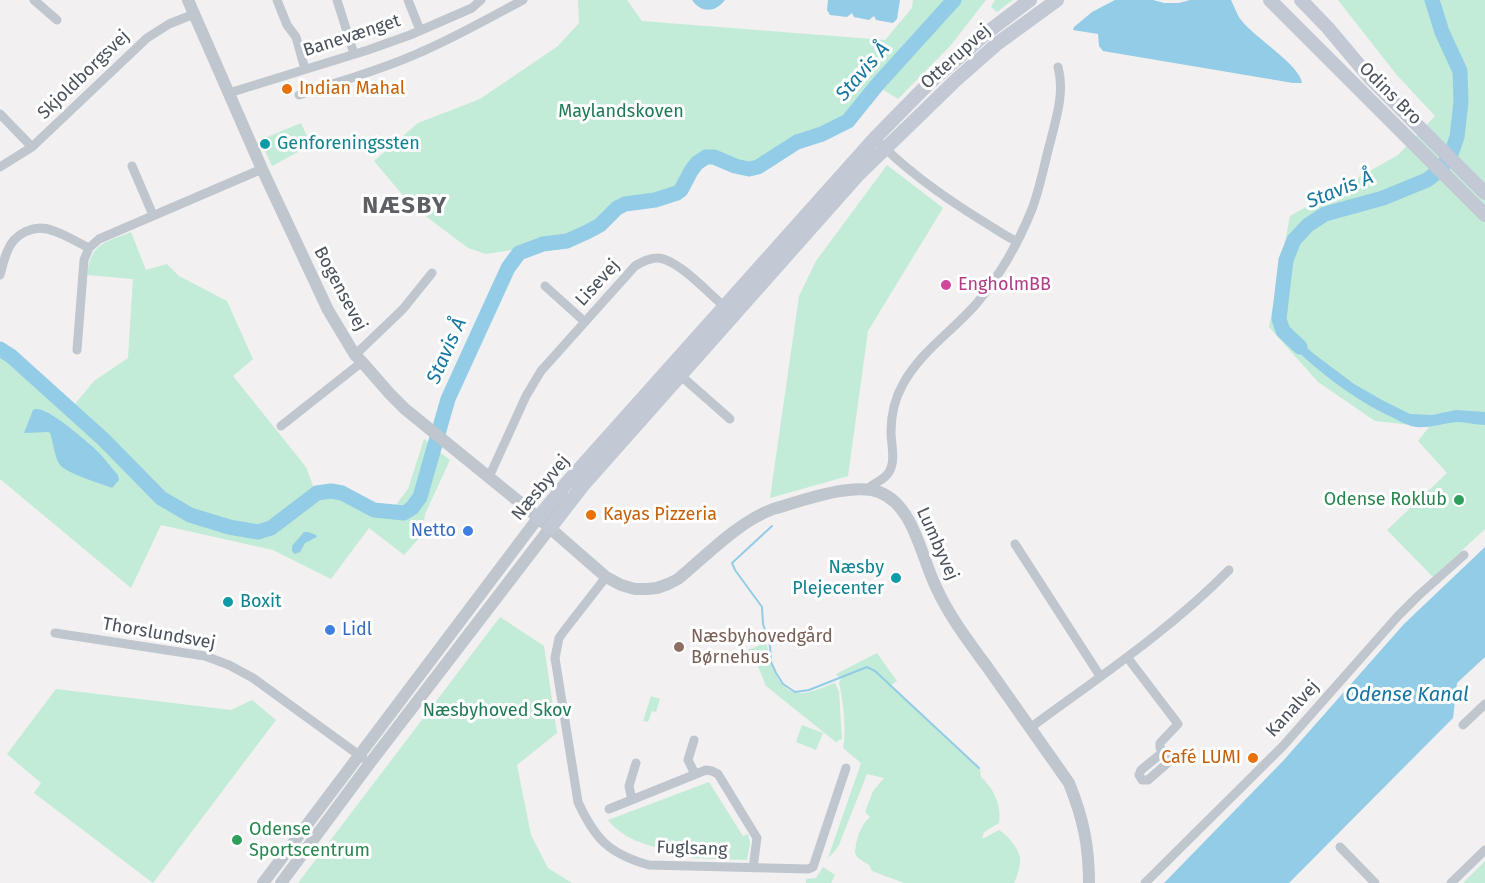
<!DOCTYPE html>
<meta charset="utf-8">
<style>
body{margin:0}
canvas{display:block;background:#f2f0f0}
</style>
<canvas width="1485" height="883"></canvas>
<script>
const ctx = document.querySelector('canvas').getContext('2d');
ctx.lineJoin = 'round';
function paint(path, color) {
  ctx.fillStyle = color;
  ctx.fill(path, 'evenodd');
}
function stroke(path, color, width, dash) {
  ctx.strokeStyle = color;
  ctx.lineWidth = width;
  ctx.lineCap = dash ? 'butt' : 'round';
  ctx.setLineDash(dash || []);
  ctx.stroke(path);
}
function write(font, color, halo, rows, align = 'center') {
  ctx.font = font + ' "Fira Sans",sans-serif';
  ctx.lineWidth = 6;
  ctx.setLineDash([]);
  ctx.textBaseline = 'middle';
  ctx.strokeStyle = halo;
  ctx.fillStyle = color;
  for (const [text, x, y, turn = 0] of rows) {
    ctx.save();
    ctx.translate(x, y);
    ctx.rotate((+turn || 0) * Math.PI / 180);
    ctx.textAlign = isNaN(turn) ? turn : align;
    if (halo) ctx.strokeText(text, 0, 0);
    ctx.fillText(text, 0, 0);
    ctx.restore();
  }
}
const green = new Path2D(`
 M578,0h49l15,21 243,19 27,-32 1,-8h73l-35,45 -53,54 -21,-13 -29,35 -26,13 -25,8 -39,25 -9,2 -14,-3 -21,-9h-8l-9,6 -6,8 -10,19 -4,3 -22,7 -30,4 -8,4 -17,17 -13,7 -20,9 -24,3 -24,9 -8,-3 -25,4 -18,-6 -57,-43 -37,-44 44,-38 62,-24 78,-53 21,-23z
 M995,0h18l-16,12 -6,-5z
 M1338,0h147v529l-52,48 -46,-47 60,-57 -29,-32 11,-14 -54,-6 -57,-39 -49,-55 21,-111 108,-61 37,-39 -39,-42z
 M301,123l10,22 -39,21 -12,-26z
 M887,165l56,43 -75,123 -20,145 -78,22 29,-202 17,-35z
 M131,232l15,38 21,-6 12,12 48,25 26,58 -20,17 73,91 9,24 -27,17 -18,15 -9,3 -22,-2 -29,-8 -29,-12 -21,-14 -85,-86 19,-23 34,-23 5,-79 -46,-4c4,-32 17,-32 44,-43z
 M0,356l15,11 94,83 42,48 18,11 55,22 35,8 6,-1 6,-2 27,-24 15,-10 16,-8 12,2 23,16 8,4 21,3 15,-2 5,-2 8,-10 16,-55 13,10 -25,54 -3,21 -18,20 -35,-27 -38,51 -58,-29 -112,-25 -30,63 -131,-109zM51,414l42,33 25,28 -6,13 -53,-24 -8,-31 -3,-1h-9z
 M424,439l7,6c-4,13 -10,51 -21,58 -4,2 -9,2 -14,2l12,-16z
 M500,617l44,29 13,87 -40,32 14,70 17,33 24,15h-274z
 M766,643c3,6 2,13 4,19 5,14 15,33 33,31 11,-1 22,-7 32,-10l4,9 3,47 -5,2v2l-71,-57 -11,-27 -16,-6z
 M877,653l20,28 -6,4 89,84 1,8c13,12 21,29 18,46l-15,9 -2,7 17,-9c9,6 19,17 21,28 1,8 -3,18 -6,25h-110l-32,-12 -3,-6 -11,-7 -3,-5 1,-9 3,-11 6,-11 5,-5 -5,-5 8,-21 11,-13 -17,-4 -28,71 -4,6 -7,7 33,-95 -18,-15c4,-16 0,-49 -4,-65l2,-4 -5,-5z
 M56,689l175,21 21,-10 24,20 -123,163 -119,-90 7,-10 -34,-29z
 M651,696l9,3 -4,13 -4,-1 -4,11 -5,-1z
 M802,725l21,8 -7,17 -20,-8z
 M709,782l34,54 5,-2 2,9 -3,17 -55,-2v-4c-30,-5 -64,-9 -84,-34z
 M1485,861v22h-22z
 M823,867l12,8 -4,8h-25v-4l10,-1z`);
const water = new Path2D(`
 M692,0h33c-10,13 -24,13 -33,0z
 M828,0h72l-3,19 -4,4 -17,-3 -2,-4 -5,4 -15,-3 -2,-4 -5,4 -17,-2 -3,-5z
 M1115,0h38l11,3h15l11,-3h41c3,6 7,17 11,21 12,16 58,44 60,62h-9l-190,-32 -4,-5 -1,-12 -25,-4 1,-3 18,-15z
 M1289,332l25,22 40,30 28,16 28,14 22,1 24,-5 29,2v13c-9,0 -19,-3 -28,-3 -15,1 -31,8 -46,4 -6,-2 -12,-5 -17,-8 -41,-18 -81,-51 -113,-82z
 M36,409c13,-1 45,28 56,37 10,9 18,20 26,29l1,5 -7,8c-12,-5 -44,-14 -52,-23 -5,-6 -7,-24 -10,-32l-2,-1 -24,1 9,-23z
 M304,532h4l8,3 1,2 -12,6 -5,9 -5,2 -3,-3v-5z
 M1485,547v110l-28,26 -4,35 -164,165h-125l119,-122 121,-137z`);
const stream = new Path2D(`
 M772,526l-40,37 3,7 27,37 1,17 7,22 1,16 5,11 7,11 12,8 14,-2 58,-23 8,4 104,97`);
const river = new Path2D(`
 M1300,347l-17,-16 -4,-12 7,-59 8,-20 14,-15 17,-11 58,-16 44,-18 13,-10 11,-16 6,-17 4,-35 -1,-31 -18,-39 -10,-32
 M0,349l11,7 92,83 58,59 29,17 39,12 29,5 13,-4 46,-35 14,-2 11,2 32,17 30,3 8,-5 8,-11 28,-98 60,-131 11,-15 24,-9 24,-3 20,-9 13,-7 17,-17 8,-4 30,-4 22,-7 4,-3 10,-19 6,-8 9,-6h8l21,9 14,3 9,-2 39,-25 25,-8 26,-13 29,-36 77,-85`);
const minor = new Path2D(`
 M34,0l23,20
 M277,0l10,25 9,12 9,32
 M337,0l17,54
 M408,0l12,30
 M229,93l139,-43 42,-15 62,-27 9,-8
 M299,95c41,-14 83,-25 122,-43 35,-15 68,-34 102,-52
 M0,114l32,33
 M875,138c31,33 70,60 109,84 10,6 21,14 32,19
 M132,166l21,49
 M0,167l32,-20 115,-109 22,-14 25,-10
 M0,275c2,-7 4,-16 7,-23 7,-19 28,-29 47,-21 12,4 23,11 35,17
 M545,286l40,36
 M77,350l7,-90 5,-12 10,-9 163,-70
 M355,355l48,-46 29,-36
 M680,375l50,44
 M281,426l81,-64
 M489,477l37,-81 15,-25 94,-105c7,-4 14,-8 22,-8 20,0 52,36 68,49
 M868,489c6,-7 16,-8 21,-17 7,-11 2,-28 2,-40 0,-16 4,-34 12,-48 18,-33 50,-53 74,-81 22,-27 42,-61 55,-94 8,-21 12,-44 18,-66 6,-24 15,-51 8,-76
 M1015,544l85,132
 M606,577l-42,54 -5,7 -4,20 23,144c17,37 31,52 71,63l159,4 5,-2 33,-99
 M55,633l150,23 24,9 24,13 110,80
 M1127,657l51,67 -18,19v5l11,12 -23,20h-6l-3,-5 2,-5 22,-18
 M1463,725l22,-21
 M1030,728c68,-50 140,-98 199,-158
 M694,740l-6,20 7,14
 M632,800l-3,-14 7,-23
 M609,809l97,-39 6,1 6,3 39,64 -4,30
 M1340,847l35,36
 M1145,883l138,-137 115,-130 20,-20 46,-41
 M1451,883l34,-33`);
const tertiary = new Path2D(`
 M188,0l74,169 66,141 27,45 7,7 28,32 15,15 123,100 78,68 15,8 14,4h12l10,-1 11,-4 10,-5c29,-24 60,-57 95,-70 28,-8 79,-27 106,-17 35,13 42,65 57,95 13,29 33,55 52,81 27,38 54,77 81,115 14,35 20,62 20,100
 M550,528l-3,-10 16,-22
 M263,883l275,-365
 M281,883l89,-120 180,-235`);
const secondary = new Path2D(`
 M1270,0l215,215
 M1301,0l27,28 42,50 115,115
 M538,518l27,-33 310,-347 52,-53 62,-54 41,-31
 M550,528l34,-44 273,-308 100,-97 41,-36 59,-43`);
const markers = [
 [287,89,6,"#e8710a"],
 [265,144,6,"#0f9aa8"],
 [946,285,6,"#d1479c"],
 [1459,500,6,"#2e9e5b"],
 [591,515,6,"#e8710a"],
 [468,531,6,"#3f7fe0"],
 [896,578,6,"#0f9aa8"],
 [228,602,6,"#0f9aa8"],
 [330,630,6,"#3f7fe0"],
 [679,647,6,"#8d6e63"],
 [1253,758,6,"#e8710a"],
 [237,840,6,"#2e9e5b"]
];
const streetNames = [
 ["Banevænget",352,36,-18],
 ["Otterupvej",956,57,-42],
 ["Skjoldborgsvej",84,75,-44],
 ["Odins Bro",1390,94,45],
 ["Lisevej",598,283,-48],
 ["Bogensevej",340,289,62],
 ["Næsbyvej",541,488,-50],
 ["Lumbyvej",937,544,66],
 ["Thorslundsvej",159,634,10],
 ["Kanalvej",1293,709,-48],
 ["Fuglsang",692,849,2]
];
const foodNames = [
 ["Indian Mahal",299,89],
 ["Kayas Pizzeria",603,515],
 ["Café LUMI",1241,758,"right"]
];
const parkNames = [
 ["Maylandskoven",621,112],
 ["Næsbyhoved Skov",497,711]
];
const cultureNames = [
 ["Genforeningssten",277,144],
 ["Næsby",884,568,"right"],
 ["Plejecenter",884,589,"right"],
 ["Boxit",240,602]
];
const hotelNames = [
 ["EngholmBB",958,285]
];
const leisureNames = [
 ["Odense Roklub",1447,500],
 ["Odense",249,830,"left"],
 ["Sportscentrum",249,851,"left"]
];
const shopNames = [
 ["Netto",456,531],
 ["Lidl",342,630,"left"]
];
const educationNames = [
 ["Næsbyhovedgård",691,637],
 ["Børnehus",691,658]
];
const waterNames = [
 ["Stavis Å",863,72,-49],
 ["Stavis Å",1340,190,-22],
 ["Stavis Å",447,351,-66],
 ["Odense Kanal",1407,695]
];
const districtNames = [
 ["NÆSBY",405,206]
];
paint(green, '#c2ecd7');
paint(water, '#92cce6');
stroke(stream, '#92cce6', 2);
stroke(river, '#92cce6', 15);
stroke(minor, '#bfc6ce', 9);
stroke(tertiary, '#bfc6ce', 12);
stroke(secondary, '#c2c9d5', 14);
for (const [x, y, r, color] of markers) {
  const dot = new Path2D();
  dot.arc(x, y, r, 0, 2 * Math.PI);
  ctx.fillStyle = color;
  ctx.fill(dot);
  stroke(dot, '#fff', 2);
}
write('18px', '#49515c', '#fff', streetNames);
write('18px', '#c56008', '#fff', foodNames, 'left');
write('18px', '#1e7955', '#fff', parkNames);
write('18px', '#0d838f', '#fff', cultureNames, 'left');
write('18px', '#b23c85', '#fff', hotelNames, 'left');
write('18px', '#27864d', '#fff', leisureNames, 'right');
write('18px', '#366cbe', '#fff', shopNames, 'right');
write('18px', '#785e54', '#fff', educationNames, 'left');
write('italic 20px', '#1776a2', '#fff', waterNames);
ctx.letterSpacing = '1.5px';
write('bold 24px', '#5d5f64', '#fff', districtNames);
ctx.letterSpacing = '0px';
</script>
